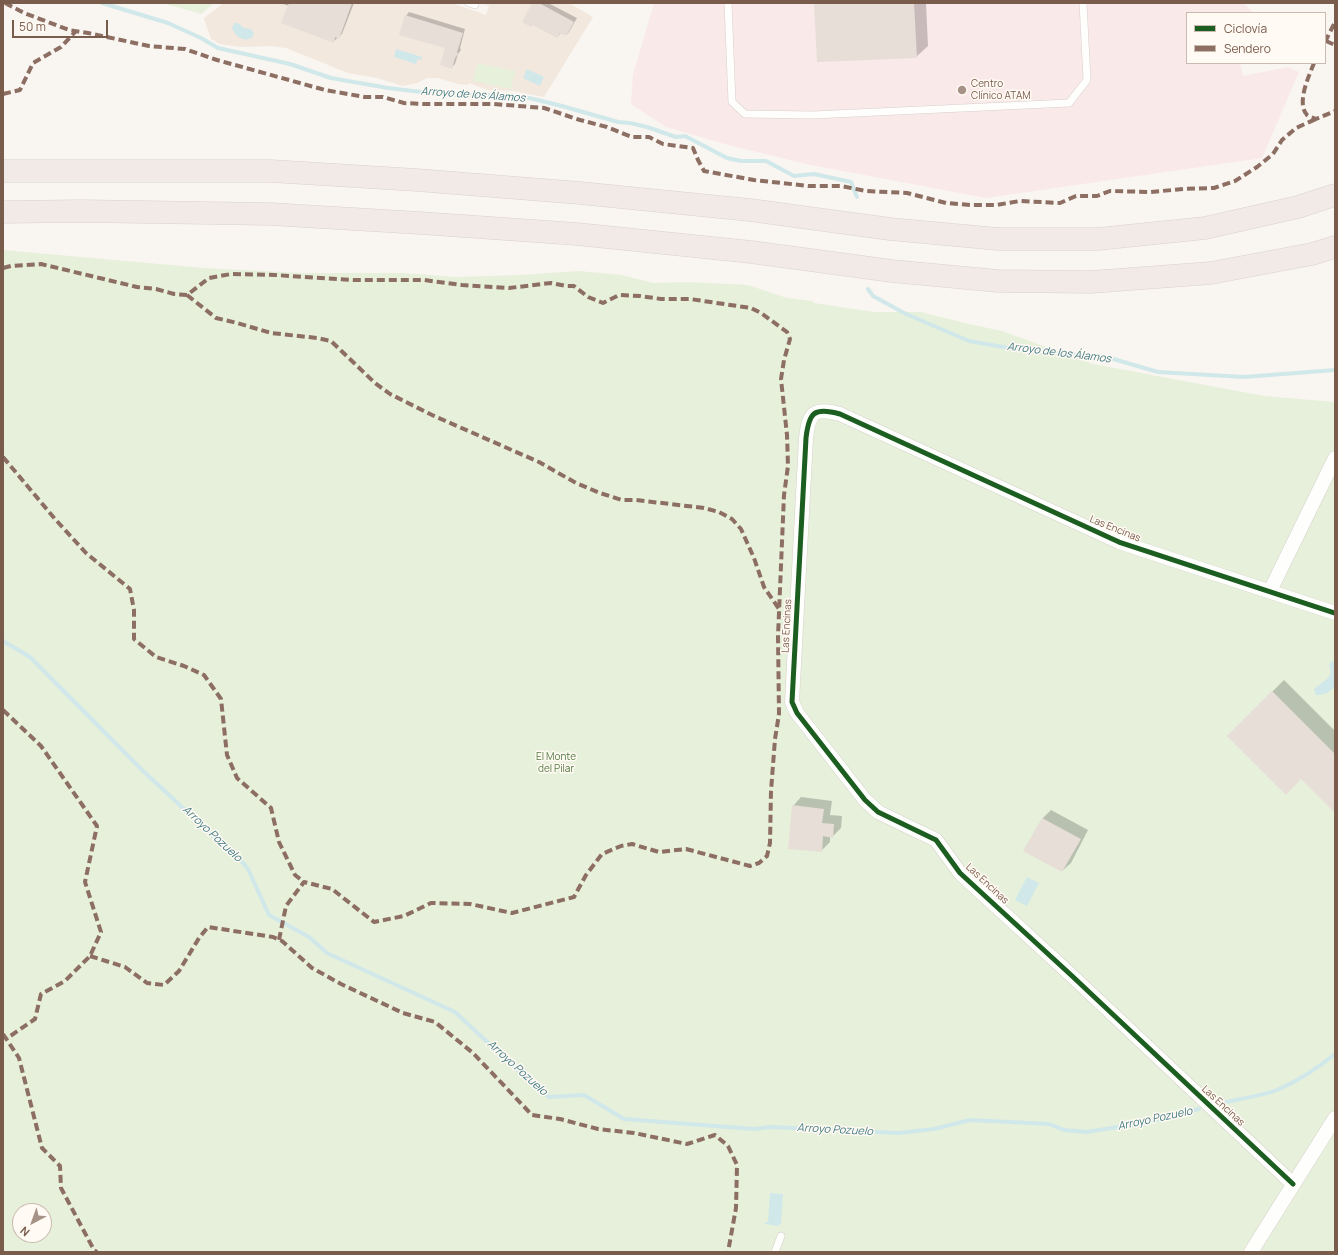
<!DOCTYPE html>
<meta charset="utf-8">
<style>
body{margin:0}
#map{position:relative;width:1338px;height:1255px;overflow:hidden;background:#f9f5f0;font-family:Manrope,sans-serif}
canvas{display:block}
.frame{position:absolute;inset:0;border:4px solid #7a5c4d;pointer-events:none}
.legend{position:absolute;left:1186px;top:12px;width:140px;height:52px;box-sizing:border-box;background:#fffaf3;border:1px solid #cabbb1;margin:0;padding:5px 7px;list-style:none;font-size:12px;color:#7a5c4d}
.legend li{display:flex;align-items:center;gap:8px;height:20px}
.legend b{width:20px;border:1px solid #cabbb1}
.north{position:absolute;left:12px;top:1203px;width:40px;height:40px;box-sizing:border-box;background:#fffaf3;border:1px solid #cabbb1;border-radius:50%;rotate:221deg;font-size:11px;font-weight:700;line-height:16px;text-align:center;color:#7a5c4d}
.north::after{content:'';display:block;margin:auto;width:14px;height:18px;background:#a69286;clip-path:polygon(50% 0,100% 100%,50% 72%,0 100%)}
.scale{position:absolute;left:12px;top:20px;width:96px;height:18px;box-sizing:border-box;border:2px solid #7a5c4d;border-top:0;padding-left:5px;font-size:12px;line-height:14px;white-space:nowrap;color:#7a5c4d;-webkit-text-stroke:3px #fffaf3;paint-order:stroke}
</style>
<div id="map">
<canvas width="1338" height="1255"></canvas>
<div class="frame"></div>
<ul class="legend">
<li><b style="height:5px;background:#1b5e20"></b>Ciclovía</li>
<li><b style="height:5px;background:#8d6e63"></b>Sendero</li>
</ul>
<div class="north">N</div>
<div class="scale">50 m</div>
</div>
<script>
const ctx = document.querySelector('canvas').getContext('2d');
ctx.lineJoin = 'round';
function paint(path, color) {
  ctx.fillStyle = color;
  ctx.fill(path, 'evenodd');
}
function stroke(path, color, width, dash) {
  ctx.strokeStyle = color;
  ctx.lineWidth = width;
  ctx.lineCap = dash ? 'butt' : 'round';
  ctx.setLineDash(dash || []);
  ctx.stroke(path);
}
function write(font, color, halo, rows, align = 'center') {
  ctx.font = font + ' Manrope,sans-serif';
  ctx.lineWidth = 3;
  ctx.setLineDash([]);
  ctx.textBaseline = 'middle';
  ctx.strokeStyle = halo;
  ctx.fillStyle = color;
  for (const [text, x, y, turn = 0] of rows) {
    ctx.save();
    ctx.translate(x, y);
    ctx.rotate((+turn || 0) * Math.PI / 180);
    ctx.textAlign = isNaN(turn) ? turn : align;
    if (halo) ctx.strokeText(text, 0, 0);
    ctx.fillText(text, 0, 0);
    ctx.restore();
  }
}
const residential = new Path2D(`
 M224,3h228l34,12 3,-9 -5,-2 2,-1h83l24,14 -49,80 -31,-6 -25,-1 -19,-7 -1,2 -10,-1 -20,-6h-11l-10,5 -14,3 -26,-8 -29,-5 -62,-25 -16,-2 -29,1 -21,-3 -9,-5 -7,-21z`);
const medical = new Path2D(`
 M654,3h590l9,10h-66v50h53l3,13 45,-9 11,5 -37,86 -276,40 -175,-33 -83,-20 -62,-18 -35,-23 2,-29z`);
const green = new Path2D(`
 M163,3h51l-13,11z
 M477,63l38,8 -4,18 -38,-8z
 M3,250l201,18 98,5h101l53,4 64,-2 59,-4 43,4 31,8 36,-1 59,3 39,13 26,3 1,2 60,9h47l48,12 33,7 91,33 171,32 71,6v850h-1332zM20,1211h24v24h-24z`);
const water = new Path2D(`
 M235,23h3l6,5 7,1 3,4 -2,5c-9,4 -16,-1 -20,-10l1,-3z
 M396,49l26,8 -1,3 -3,-1 -2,5 -22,-7z
 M527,69l17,8 -4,9 -17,-8z
 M1332,660l3,3v25h-2c-6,6 -10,7 -17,7l-2,-6 14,-11 3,-6 -2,-6z
 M1027,877l12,6 -12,23 -12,-6z
 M770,1193l13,1 -2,30h-2v2l-14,-2v-2h3z`);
const shadow = new Path2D(`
 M284,3h70l-12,31 -9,8 -44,-36 -6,-2z
 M533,3h15l29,15 -8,14 -3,3 -5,-2 -4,4z
 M815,3h111l2,43 -12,11z
 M409,12l56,17 -5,19 1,2 -3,4 -3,10 -4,4 -5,-20 -40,-32z
 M1284,680l51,51v74l-34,-27 -73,-42z
 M801,797l31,4 -2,14 12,1 -1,12 -8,8h-3v6l-9,9 -28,-45z
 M1051,810l37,20 -17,33 -9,8 -37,-21 18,-32z`);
const stream = new Path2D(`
 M102,3l66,20 33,15 17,10 72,16 41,14 57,10 42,5 23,2h42l34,3 33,8 56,16 12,1 17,4 29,10 9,-1 42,22 14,3h25l28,15 20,-2 37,8 6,15
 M868,289l5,7 33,18 63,27 57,10 36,3 41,2 55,16 86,5 91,-7
 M3,641l27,16 111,112 85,79 12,9 10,12 21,46 40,22 18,16 128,59 69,64 25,21 35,-2 40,24 130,10 16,-2 128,6 36,-4 36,-9 79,4 15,6 23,2 61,-10 51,-13
 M1222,1103c17,-4 39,-7 55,-13 21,-9 41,-22 58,-36`);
const building = new Path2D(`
 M289,3h63l-13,36 -4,-2 -1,6 -53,-20z
 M532,3h7l35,19 -8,14 -6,-3 -3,5 -24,-13 -2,2 -9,-5z
 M814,3h100l3,55 -100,4z
 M405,15l58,18 -6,19 1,2 -3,4 -3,11 -12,-4 5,-17 -46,-13z
 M1272,691l63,63v59l-34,-34 -15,16 -59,-59z
 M792,805l32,4 -2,14 12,1 -1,14 -10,-2 -1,16 -34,-3z
 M1042,818l39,21 -19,33 -39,-21z`);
const service = new Path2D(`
 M469,3l6,2
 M728,3l4,99 13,12 68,1 256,-12 18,-23 -4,-77
 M775,1252l6,-16`);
const minor = new Path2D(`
 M1270,591l65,-133
 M1293,1184l-222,-209 -111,-102 -24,-33 -58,-28 -13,-12 -68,-87 -5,-11 14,-264c3,-26 8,-31 34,-24l279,128 216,71
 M1251,1252l84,-134`);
const motorway = new Path2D(`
 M3,171h268l146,9 163,13 170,17 140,19 108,10h100l107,-11 93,-21 37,-12
 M3,212l78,-1 189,3 150,9 157,11 174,18 141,19 106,10 93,1 120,-9 101,-19 23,-7`);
const quiet = new Path2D(`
 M5,3l19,10 45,17 19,3 61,13 36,3 32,11 108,30 40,7h18l21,6 17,1h73l50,4 36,12 27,7 25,10h17l14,7 30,4 5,12 6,11 50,9 55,6h32l25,5 41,2 39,10 25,2h25l24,-4 40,2 16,-7h21l13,-5 41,1 32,-3 31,-1 21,-7 22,-14 16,-13 9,-14 14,-12 20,-9
 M1326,41l9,4
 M1325,42l10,-20
 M1314,63c-5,13 -18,40 -7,52 2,2 7,3 9,4l19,-8
 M3,94l17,-4 13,-27 28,-16 15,-16
 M3,268l8,-2 30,-2 96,23 19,2 18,5 13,1 22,-17 22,-4 44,1 79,5h70l38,5 47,3 42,-5 15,3h8l14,11 15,6 16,-8 21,1 21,3h29l61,9 10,5 26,19 3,7 -6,21 -3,19 6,56 1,31 -4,29 -6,141 1,78 -4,25 -4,52 -1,52 -3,13 -8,7 -9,3 -64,-17 -27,3 -27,-8 -11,2 -19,8 -16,21 -12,22 -62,16 -42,-9 -39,-1 -27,13 -30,6 -42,-33 -28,-7 -18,24 -7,34
 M187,295l29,23 21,5 34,10 46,5 14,3 44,42 15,11 42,21 107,47 37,21 24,10 22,7h14l68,8 15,4 13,7 9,10 13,29 10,29 15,22
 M3,457l52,62 31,34 44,36 4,21v29l22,18 28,9 20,9 17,24 6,56 10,23 34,30 8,34 16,33 9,7
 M3,710l38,36 56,80 -12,56 16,50 -11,24 -25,25 -24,13 -6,25 -29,20
 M90,956l35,11 22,16 17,2 15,-14 20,-33 9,-11 65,10 9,4 30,27 29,16 62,29 32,9 38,31 59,62 28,4 38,10 36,4 53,11 28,-9 13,11 9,19 -1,43 -8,44
 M3,1034l16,24 23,90 18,18 1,22 33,62 3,2`);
const cycleway = new Path2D(`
 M1293,1184l-222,-209 -111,-102 -24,-33 -58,-28 -13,-12 -68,-87 -5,-11 14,-264c3,-26 8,-31 34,-24l279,128 216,71`);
const markers = [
 [962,90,5,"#a69286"]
];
const poiNames = [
 ["Centro",971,84],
 ["Clínico ATAM",971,96]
];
const streetNames = [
 ["Las Encinas",1115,529,22],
 ["Las Encinas",787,626,-87],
 ["Las Encinas",987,884,43],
 ["Las Encinas",1223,1106,43]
];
const parkNames = [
 ["El Monte",556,757],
 ["del Pilar",556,769]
];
const waterNames = [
 ["Arroyo de los Álamos",473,95,4],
 ["Arroyo de los Álamos",1059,353,7],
 ["Arroyo Pozuelo",212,834,43],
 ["Arroyo Pozuelo",517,1068,42],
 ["Arroyo Pozuelo",1155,1119,-12],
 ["Arroyo Pozuelo",835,1130,3]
];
paint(residential, '#f2e8de');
paint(medical, '#fae9e9');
paint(green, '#e7f0db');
paint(water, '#d0e8ea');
paint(shadow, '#0003');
stroke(stream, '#d0e8ea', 4);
paint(building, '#e6ded7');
stroke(service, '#d7d1cb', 8);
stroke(minor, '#d7d1cb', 15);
stroke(motorway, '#dad1cc', 23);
stroke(service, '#fefefd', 7);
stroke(minor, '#fefefd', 14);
stroke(motorway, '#f2eae7', 22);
stroke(quiet, '#8d6e63', 4, [8, 4]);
stroke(cycleway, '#1b5e20', 5);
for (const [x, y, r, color] of markers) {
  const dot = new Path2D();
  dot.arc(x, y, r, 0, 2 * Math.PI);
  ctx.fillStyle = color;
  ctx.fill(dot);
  stroke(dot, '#fffaf3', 1.5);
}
write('10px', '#7a5c4d', '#fffaf3', poiNames, 'left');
write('10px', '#7a5c4d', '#fffaf3', streetNames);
write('10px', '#537a41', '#fffaf3', parkNames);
write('italic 11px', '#437c86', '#fffaf3', waterNames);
</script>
